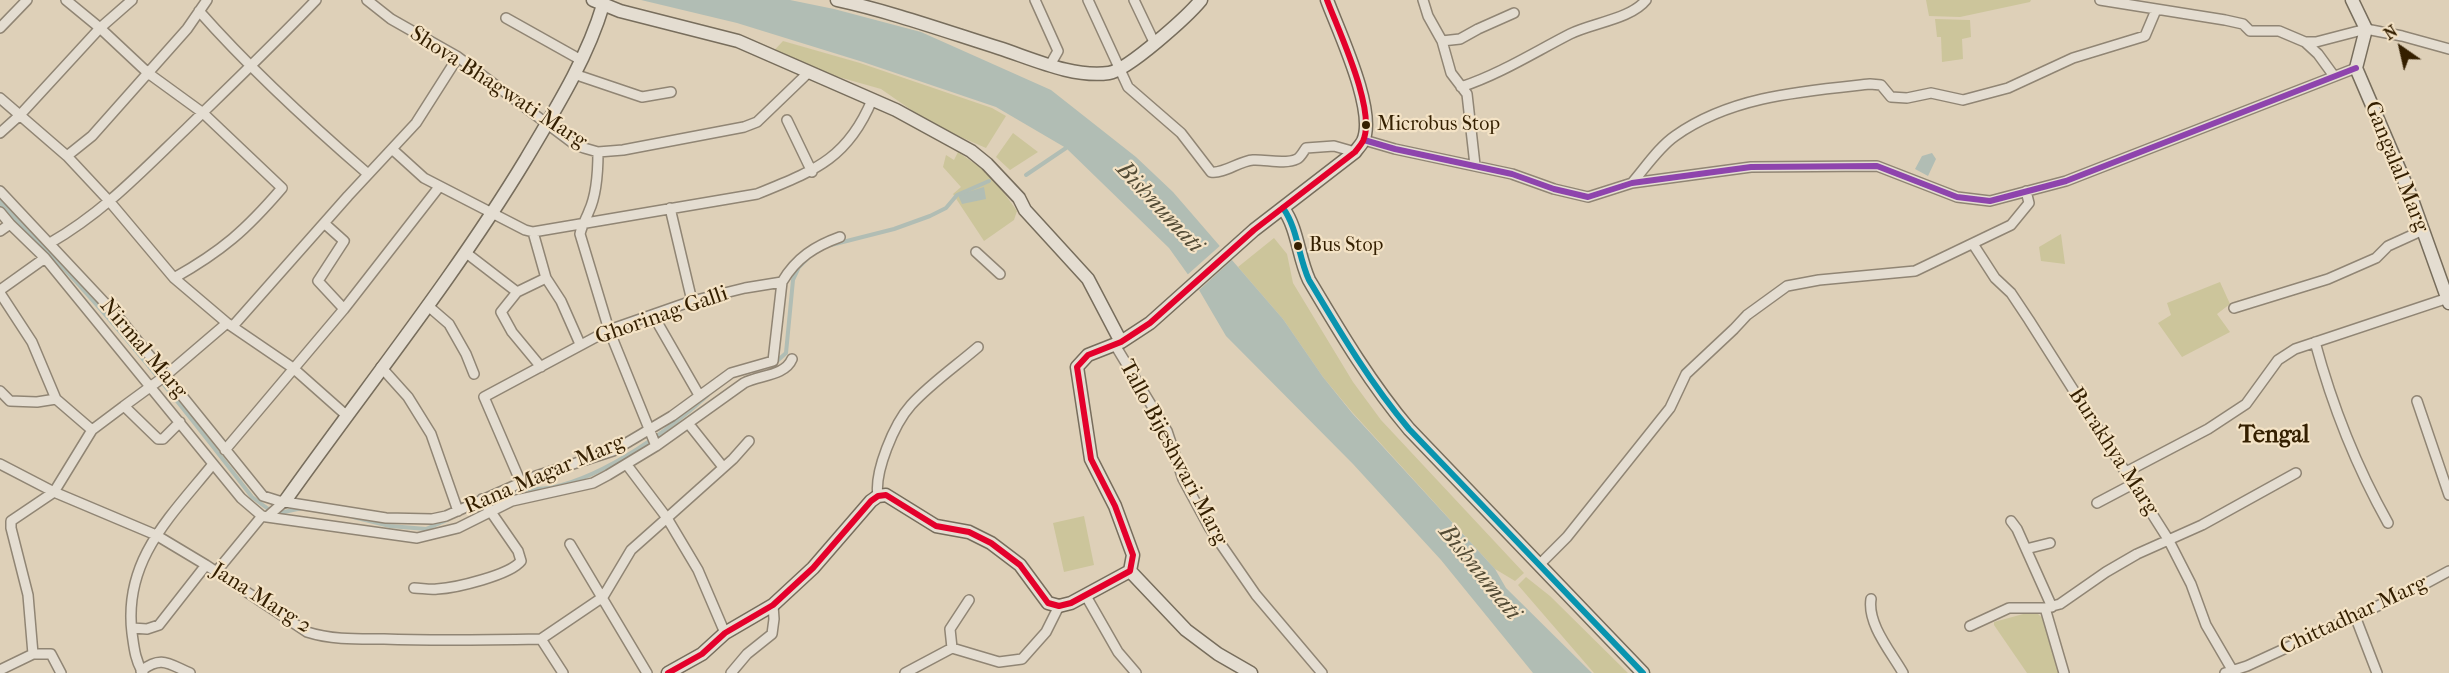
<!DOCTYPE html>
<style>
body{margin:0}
#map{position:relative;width:2449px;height:673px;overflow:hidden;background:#ded0b8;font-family:"IM FELL French Canon",serif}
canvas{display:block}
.north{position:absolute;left:2371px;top:18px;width:60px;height:60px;-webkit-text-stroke:4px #f4e3c6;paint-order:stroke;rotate:326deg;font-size:16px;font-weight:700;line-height:24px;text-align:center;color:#341f00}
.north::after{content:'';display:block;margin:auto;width:21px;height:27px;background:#341f00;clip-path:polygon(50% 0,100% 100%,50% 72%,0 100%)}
</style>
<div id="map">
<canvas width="2449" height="673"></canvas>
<div class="north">N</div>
</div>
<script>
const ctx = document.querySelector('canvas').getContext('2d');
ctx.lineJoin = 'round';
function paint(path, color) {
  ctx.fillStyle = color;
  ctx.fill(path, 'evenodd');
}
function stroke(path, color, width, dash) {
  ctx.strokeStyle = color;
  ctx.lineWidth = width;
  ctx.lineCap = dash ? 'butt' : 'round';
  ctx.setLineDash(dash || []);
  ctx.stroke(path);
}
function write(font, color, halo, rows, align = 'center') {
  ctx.font = font + ' "IM FELL French Canon",serif';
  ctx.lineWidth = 4.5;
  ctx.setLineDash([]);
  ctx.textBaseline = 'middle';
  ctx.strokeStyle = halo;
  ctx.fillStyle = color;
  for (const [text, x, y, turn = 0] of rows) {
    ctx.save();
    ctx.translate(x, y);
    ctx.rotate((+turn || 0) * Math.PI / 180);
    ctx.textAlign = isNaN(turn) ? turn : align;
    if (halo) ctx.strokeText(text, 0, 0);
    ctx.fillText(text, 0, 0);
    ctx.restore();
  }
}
const green = new Path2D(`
 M1926,0h105l-1,2 -70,15 -31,-1z
 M1935,19l35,1 1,17 -9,2 1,20 -21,3 -1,-25h-4z
 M783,41l77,22 132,45 14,8 -20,32 -53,-23 -52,-36 -113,-32z
 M1013,133l25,19 -28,18 -14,-13z
 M958,152l33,23 26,36 -3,9 -30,21 -31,-47 8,-7 -18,-20 3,-12 8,5z
 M2061,234l4,30 -24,-3 -2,-14z
 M1274,238l13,16 6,29 60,99 28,38 143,153 -9,8 -20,-12 -143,-157 -29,-35 -40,-58 -45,-52z
 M2220,282l10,22 -13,10 13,18 -48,25 -24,-34 13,-8 -4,-12z
 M1084,516l10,49 -30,7 -11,-49z
 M1526,577l24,19 78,77h-34l-76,-88z
 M2027,613l11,1 8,7 16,52h-35l-33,-48v-3z`);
const water = new Path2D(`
 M641,0h149l44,9 87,23 130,58 85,67 37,35 110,127 40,58 29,36 143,156 11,19 86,85h-59l-92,-113 -88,-96 -127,-128 -27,-46 -30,-42 -103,-100 -70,-41 -133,-45 -126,-39z
 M1932,153l4,6 -8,17 -13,-7 7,-13z
 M984,187l2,12 -24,5 -4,-9z`);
const pier = new Path2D(`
 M1222,244l12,14 -37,34 -11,-16z`);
const stream = new Path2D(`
 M1026,175l40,-27
 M41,244c76,79 144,166 211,253l23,17 27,-6
 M831,245l63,-16 36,-13 16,-8 11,-13 32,-14
 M776,362l10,-9 7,-73 6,-13 10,-10
 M512,491c14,-2 28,-1 42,-4 53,-12 114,-56 154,-92
 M353,517l37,9 36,3 21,-9`);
const canal = new Path2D(`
 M0,201l41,43`);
const street = new Path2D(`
 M66,0l34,28 48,45 55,40 79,75c-36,42 -60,63 -108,90
 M367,0l24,19 67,38 116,87 10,4 14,4 25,-2 121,-23 13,-5 52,-50
 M1035,0l23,51 -8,14
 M1088,0l40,87 53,46 30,39c13,2 28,-11 42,-12 12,-1 32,5 44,-1 4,-2 6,-7 9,-11l28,-2 21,6
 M1134,0l20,42
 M1423,0l5,16 14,25 9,32 16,21 8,71
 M2100,0l125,20 18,4 7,7h29l26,11h11l50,-13 36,7 47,13
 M199,11c52,59 110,112 169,163
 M506,18l75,42
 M0,28l27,-28
 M1442,41l18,-2 18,-10 36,-16
 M2305,42l13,12 16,22
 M574,74l68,23 29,-5
 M1461,87c39,-13 72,-34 109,-53 22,-11 61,-15 76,-34
 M0,98l67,58 43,46 64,76 53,45 66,45 53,47
 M787,120l25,52
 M0,133l20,-18 80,-87 32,-28
 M1364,140l31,9 117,25 42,15 34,8 44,-14 119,-16 126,-1 80,31 33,4 76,-20 290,-113
 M392,149l32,29 101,52 8,2 224,-38c56,-23 90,-34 115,-94
 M598,152c0,18 -1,42 -9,59 -3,8 -7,14 -9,23l29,96 47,116
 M67,156l25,-20 95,-107 20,-29
 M1632,183c13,-15 27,-36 43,-47 56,-40 129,-45 195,-52l11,1 10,12 16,1 24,-5 32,7 45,-12 65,-30 72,-22 11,-26
 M0,191l120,128 143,177 16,5 107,17 46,1 14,-3 90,-40 77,-25 59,-35 59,-43 42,-12 9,-79c14,-24 33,-36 58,-45
 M670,208l22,93
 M0,212l10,12
 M324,223l20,18 -26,40 26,28
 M0,231l10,-7 35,34 196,240 21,18
 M533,232l13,46 15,23 19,43
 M50,243c54,-31 92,-72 136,-114 44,-43 88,-85 130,-129
 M1973,244l22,34 16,15 18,27 139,219 23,45 15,41 28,48
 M465,252l52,40
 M976,252l24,22
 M0,290l45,-32
 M0,293l32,49 24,57 36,31 32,-24 34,33h5l17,-17
 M427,305l22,19 17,30 8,20
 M2234,308l94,-29 48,-21 12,-12 33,-15
 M653,315l46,80
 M233,326l115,-130 68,-73 42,-66
 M2315,342c17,63 41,124 73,181
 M1115,345l52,86 16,48 26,48 47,68 66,78
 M381,367l27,30 23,37 27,77
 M541,367l-29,-35 -11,-20 16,-20 29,-14
 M0,391l10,10 27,1 19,-3
 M2417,401l32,94
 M124,406l41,-30 62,-53
 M688,423l35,44
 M225,450l119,-141 95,-122
 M0,464l54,28 102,43 50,30 101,67c25,8 51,7 77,7 53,2 105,1 157,0l22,34
 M2126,472l82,-43 38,-25 32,-44 17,-11 153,-51
 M521,483l-37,-86 125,-67 83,-29 53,-13 37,-6
 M878,496c-4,-24 16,-72 33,-91 19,-21 45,-39 67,-58
 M2097,503l36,-19
 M267,517l150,21 41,-10 54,-27 81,-18 15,-8 48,-29 88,-63c15,-8 41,-7 48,-24
 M2011,521l6,8 35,78
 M570,544l77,129
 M2026,549l24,-6
 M1539,565l28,-28 103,-129 16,-34 48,-45 13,-14 40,-29 32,-6 96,-9 96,-46 18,-22 -3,-12
 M216,572l46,-56 5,1 18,-16
 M414,588c7,0 16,2 23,1 19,-1 73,-14 84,-28l-3,-10 -36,-52
 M1091,592l-5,4 32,56 18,21
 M1871,599c-4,25 20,53 32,74
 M2045,608l19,65
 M2355,616l22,57
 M1970,626l39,-18h36l15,-4 46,-32 31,-18 65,-29 94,-52
 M132,628l15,1 12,-4 47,-60
 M725,633l-27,-63 -31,-52 66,-59 16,-18
 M541,639l62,-42 28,-47 36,-32 -40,-53
 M952,648l-2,-19 19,-29
 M33,654l-5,-59 -17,-67v-7l43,-29 38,-62
 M0,670l33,-16h18l10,19
 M141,671c20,-16 28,-7 49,2
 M143,673c-8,-13 -9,-26 -11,-40 -9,-73 39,-117 81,-169
 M731,673l16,-19 25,-20 2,-15 -1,-14
 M905,673l47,-25 47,14 23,-3 24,-27 13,-26
 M2225,673l22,-7 174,-80 28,-15`);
const secondary = new Path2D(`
 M593,0l27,11 118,30 158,69 75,41 16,13 32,34 6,12 63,69 33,63
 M837,0c55,12 108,31 162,48 34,11 74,30 110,25 19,-3 79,-57 92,-73
 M2352,0l14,29 -10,39 54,126 39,109
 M1283,208c15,21 15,48 26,72 31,52 61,103 100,149l234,244
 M285,501c81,-114 169,-223 241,-342 29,-49 61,-100 77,-154
 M1130,571l56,59 32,24 33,19
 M668,673l34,-19 23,-21 48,-28 40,-37 58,-67 7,-5 8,-1 50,31 33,6 22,11 29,22 28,38 11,3 12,-3 59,-32 3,-16 -18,-49 -24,-47 -14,-92 11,-12 33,-13 29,-19 104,-93 101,-78c2,-3 6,-7 8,-11 14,-30 -25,-111 -36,-141`);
const bus1 = new Path2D(`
 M1364,140l31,9 117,25 42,15 34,8 44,-14 119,-16 126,-1 80,31 33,4 76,-20 290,-113`);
const bus2 = new Path2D(`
 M1283,208c15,21 15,48 26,72 31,52 61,103 100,149l234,244`);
const bus3 = new Path2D(`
 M668,673l34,-19 23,-21 48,-28 40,-37 58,-67 7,-5 8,-1 50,31 33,6 22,11 29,22 28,38 11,3 12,-3 59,-32 3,-16 -18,-49 -24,-47 -14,-92 11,-12 33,-13 29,-19 104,-93 101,-78c2,-3 6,-7 8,-11 14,-30 -25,-111 -36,-141`);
const markers = [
 [1366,125,5,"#341f00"],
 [1298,246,5,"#341f00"]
];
const busNames = [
 ["Microbus Stop",1377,125],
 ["Bus Stop",1309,246]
];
const streetNames = [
 ["Shova Bhagwati Marg",498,88,33],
 ["Gangalal Marg",2396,167,68],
 ["Ghorinag Galli",662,316,-19],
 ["Nirmal Marg",143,349,50],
 ["Burakhya Marg",2113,452,57],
 ["Tallo Bijeshwari Marg",1173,453,62],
 ["Rana Magar Marg",545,475,-23],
 ["Jana Marg 2",261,599,32],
 ["Chittadhar Marg",2354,616,-25]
];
const waterNames = [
 ["Bishnumati",1159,208,47],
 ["Bishnumati",1479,573,51]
];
const neighbourhoodNames = [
 ["Tengal",2274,436]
];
paint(green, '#ccc59b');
paint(water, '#b1bdb4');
paint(pier, '#ded0b8');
stroke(stream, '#b1bdb4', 4);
stroke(canal, '#b1bdb4', 12);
stroke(street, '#908574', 12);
stroke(secondary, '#776d5c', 15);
stroke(street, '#e4ddd1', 9);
stroke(secondary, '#e4ddd1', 12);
stroke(bus1, '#8e44ad', 6);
stroke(bus2, '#0894af', 6);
stroke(bus3, '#e4002b', 6);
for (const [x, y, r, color] of markers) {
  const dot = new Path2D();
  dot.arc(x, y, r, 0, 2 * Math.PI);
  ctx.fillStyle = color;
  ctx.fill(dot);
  stroke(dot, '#f4e3c6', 2);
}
write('20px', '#341f00', '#f4e3c6', busNames, 'left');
write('22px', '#341f00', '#f4e3c6', streetNames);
write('italic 24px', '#544c36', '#f4e3c6', waterNames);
write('bold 24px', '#341f00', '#f4e3c6', neighbourhoodNames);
</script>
